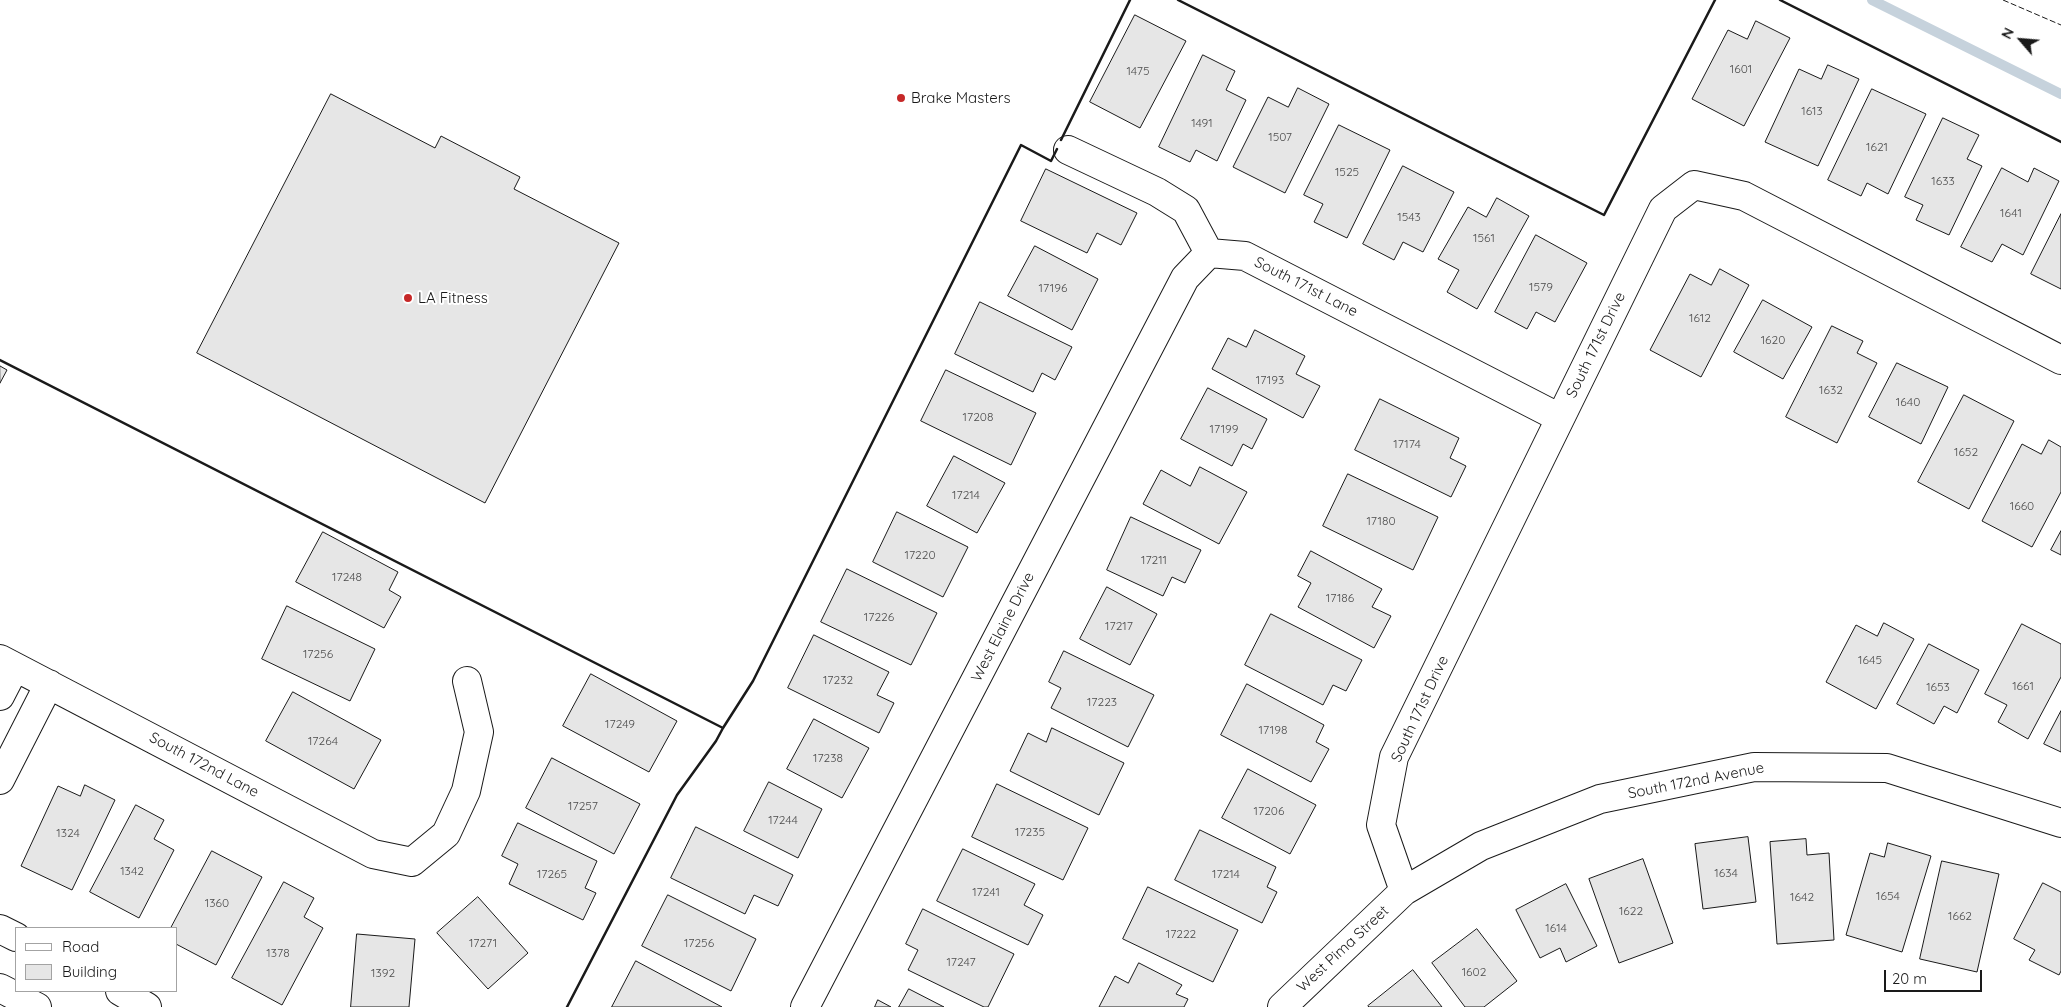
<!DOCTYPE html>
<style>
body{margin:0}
#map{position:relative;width:2061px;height:1007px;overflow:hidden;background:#fff;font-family:Quicksand,sans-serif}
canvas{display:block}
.legend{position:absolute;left:15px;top:927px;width:162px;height:65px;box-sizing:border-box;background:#fff;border:1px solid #a3a3a3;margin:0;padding:6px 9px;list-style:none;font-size:15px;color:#1a1a1a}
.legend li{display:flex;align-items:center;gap:10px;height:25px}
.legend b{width:25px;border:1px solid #a3a3a3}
.north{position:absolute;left:1996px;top:15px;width:50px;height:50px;-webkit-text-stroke:4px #fff;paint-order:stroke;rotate:297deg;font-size:14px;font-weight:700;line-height:20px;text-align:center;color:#1a1a1a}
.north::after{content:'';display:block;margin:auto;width:18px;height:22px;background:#1a1a1a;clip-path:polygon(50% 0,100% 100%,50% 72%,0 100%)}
.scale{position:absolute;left:1884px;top:970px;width:98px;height:22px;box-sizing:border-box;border:2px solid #1a1a1a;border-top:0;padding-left:6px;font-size:15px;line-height:18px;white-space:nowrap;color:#1a1a1a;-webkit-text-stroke:4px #fff;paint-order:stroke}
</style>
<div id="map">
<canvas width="2061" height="1007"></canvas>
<ul class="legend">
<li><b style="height:6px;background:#fff"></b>Road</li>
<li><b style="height:14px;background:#e6e6e6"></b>Building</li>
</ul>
<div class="north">N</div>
<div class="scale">20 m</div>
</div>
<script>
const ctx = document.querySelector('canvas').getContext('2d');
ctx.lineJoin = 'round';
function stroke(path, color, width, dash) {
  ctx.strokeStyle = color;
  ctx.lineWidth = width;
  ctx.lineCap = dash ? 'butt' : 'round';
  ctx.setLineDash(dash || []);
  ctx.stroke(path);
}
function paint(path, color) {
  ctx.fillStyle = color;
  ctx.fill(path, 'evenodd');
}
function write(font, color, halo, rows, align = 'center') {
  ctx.font = font + ' Quicksand,sans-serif';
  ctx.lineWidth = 4;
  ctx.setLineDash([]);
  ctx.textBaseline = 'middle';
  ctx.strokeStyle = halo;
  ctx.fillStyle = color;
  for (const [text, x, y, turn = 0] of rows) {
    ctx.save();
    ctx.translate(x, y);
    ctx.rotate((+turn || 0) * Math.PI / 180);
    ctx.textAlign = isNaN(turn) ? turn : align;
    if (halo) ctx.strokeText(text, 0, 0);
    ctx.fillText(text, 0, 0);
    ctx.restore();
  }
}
const stream = new Path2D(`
 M1872,0l189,94`);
const building = new Path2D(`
 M1135,15l51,26 -46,87 -50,-26z
 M1756,21l34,17 -46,88 -52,-27 36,-69 19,9z
 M1203,55l32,16 -9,19 20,10 -29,61 -21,-11 -6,12 -31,-15z
 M1828,65l31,14 -41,87 -53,-24 34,-73 22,10z
 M1298,88l31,16 -44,89 -52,-26 35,-70 20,10z
 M1872,89l54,25 -38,80 -21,-11 -6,13 -33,-16z
 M331,94l104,54 6,-12 79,41 -6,12 105,54 -134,260 -288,-150z
 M1943,118l36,17 -12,24 15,7 -33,69 -33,-15 7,-15 -18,-8z
 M1339,125l51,25 -43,88 -33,-16 9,-18 -19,-9z
 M1403,166l51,26 -31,60 -20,-10 -9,18 -31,-16z
 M2002,168l26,14 6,-14 25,13 -36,74 -21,-11 -10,18 -31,-15z
 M1046,169l91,44 -16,32 -24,-12 -10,20 -66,-32z
 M1497,198l32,18 -52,93 -30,-17 12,-22 -21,-11 30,-52 18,10z
 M2061,214v75l-30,-15z
 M1536,235l51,28 -32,59 -19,-10 -9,17 -32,-17z
 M1035,246l63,33 -26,51 -64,-34z
 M1720,269l29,16 -48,92 -51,-27 40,-76 21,11z
 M1763,300l49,27 -29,52 -49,-27z
 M980,302l92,45 -17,33 -13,-7 -9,19 -78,-38z
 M1832,326l31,15 -6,12 20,10 -40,80 -51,-26z
 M1255,330l50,26 -9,18 24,12 -17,32 -91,-49 16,-31 18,9z
 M1897,363l51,24 -27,57 -52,-27z
 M0,366l7,4 -7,13z
 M946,370l90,43 -25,52 -90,-44z
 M1208,388l59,31 -15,30 -9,-5 -11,22 -51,-27z
 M1964,395l50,26 -45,88 -51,-27z
 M1380,399l79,39 -9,20 16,8 -15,31 -96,-47z
 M2049,440l12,7v45l-29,55 -50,-26 40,-77 19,10z
 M954,456l51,27 -28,50 -50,-27z
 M1200,467l47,25 -28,52 -76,-40 18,-34 29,16z
 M1348,474l90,43 -25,53 -90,-44z
 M897,512l71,35 -25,50 -70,-35z
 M1131,517l70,33 -16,33 -13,-6 -9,19 -56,-26z
 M2061,531v24l-10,-5z
 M323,532l75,40 -9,18 12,7 -17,31 -88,-46z
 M1311,551l71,38 -10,18 19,9 -17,32 -76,-41 13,-24 -13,-7z
 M847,569l90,44 -26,52 -90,-43z
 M1107,587l50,27 -27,51 -50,-26z
 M287,606l88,43 -25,52 -88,-42z
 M1271,614l91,46 -16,31 -13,-6 -10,20 -78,-40z
 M1884,623l30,16 -38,70 -50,-27 30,-57 21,11z
 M2022,624l39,20v33l-33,62 -30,-17 9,-17 -22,-11z
 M814,635l75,37 -12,23 17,8 -15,30 -91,-45z
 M1929,644l50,26 -22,43 -13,-7 -10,18 -37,-20z
 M1064,651l90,44 -26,52 -77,-39 10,-20 -12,-6z
 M591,674l86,47 -28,51 -86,-46z
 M1247,684l77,41 -8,17 13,7 -18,33 -90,-47z
 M293,692l88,48 -27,49 -88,-48z
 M2061,711v41l-17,-8z
 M814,719l55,29 -27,50 -55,-29z
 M1052,728l72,35 -25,52 -89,-44 18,-38 18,9z
 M552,758l88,46 -26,50 -88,-46z
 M1248,769l68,36 -26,49 -68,-36z
 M769,782l53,27 -24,49 -54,-27z
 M997,784l91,44 -25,52 -91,-43z
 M85,785l30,15 -43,90 -51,-24 37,-80 22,10z
 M136,805l28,15 -10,19 20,11 -35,68 -49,-26z
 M518,823l79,38 -12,27 11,5 -13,27 -74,-36 9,-20 -16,-8z
 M696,827l97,48 -15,31 -24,-11 -9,19 -74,-36z
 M1200,830l76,37 -9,20 10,5 -15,31 -87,-43z
 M1748,837l8,65 -53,7 -8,-65z
 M1806,839l1,16 22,-2 5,87 -57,4 -7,-102z
 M1888,843l43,13 -29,96 -56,-17 24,-82 14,4z
 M963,849l72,35 -11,21 19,10 -15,30 -91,-44z
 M212,851l50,26 -46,88 -40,-21v-16h-5z
 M1643,859l30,84 -54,20 -30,-84z
 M1942,861l57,13 -22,98 -57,-13z
 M284,882l30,16 -10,19 19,11 -41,77 -50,-27z
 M2043,883l18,9v79l-2,4 -30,-15 6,-10 -21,-11z
 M1566,884l31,62 -31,16 -6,-14 -20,10 -24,-48z
 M1148,887l90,43 -25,52 -90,-43z
 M668,895l88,44 -25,52 -89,-45z
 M478,897l50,56 -40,36 -51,-56z
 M923,909l91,45 -26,53h-4l-76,-37 10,-20 -12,-6z
 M1477,929l40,52 -33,26h-19l-33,-44z
 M357,934l58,5 -6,68h-58z
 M636,961l86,46h-110z
 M1139,963l43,22 -6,9 12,5 -4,8h-85l16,-31 13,7z
 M1413,970l29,37h-73l-1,-1z
 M909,989l35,18h-45z
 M878,1000l13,7h-16z`);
const minor = new Path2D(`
 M1068,150l89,42 29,18 23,43
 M1209,253l36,3 315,162
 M0,659l373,195 39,8 34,-28 20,-43 13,-59 -12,-51
 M0,696l15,-29
 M0,780l49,-96
 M1404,891l-23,-66 13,-68 269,-548 31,-24 50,11 317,164
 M0,929l16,8
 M0,988l37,19
 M120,991l27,16
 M805,1007l380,-729 24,-25
 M1282,1007l122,-116 77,-45 119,-47 154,-32 133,1 174,55`);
const fence = new Path2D(`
 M2003,0l58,25`);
const wall = new Path2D(`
 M1178,0l426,215 111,-215
 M1780,0l281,142
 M1061,140l69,-140
 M0,360l723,368
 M567,1007l110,-212 39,-54 7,-13 30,-47 268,-536 30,16 6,-12`);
const markers = [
 [901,98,5,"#c62828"],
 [408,298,5,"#c62828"]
];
const numberNames = [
 ["1601",1741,69],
 ["1475",1138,71],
 ["1613",1812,111],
 ["1491",1202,123],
 ["1507",1280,137],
 ["1621",1877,147],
 ["1525",1347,172],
 ["1633",1943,181],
 ["1641",2011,213],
 ["1543",1409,217],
 ["1561",1484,238],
 ["1579",1541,287],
 ["17196",1053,288],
 ["1612",1700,318],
 ["1620",1773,340],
 ["17193",1270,380],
 ["1632",1831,390],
 ["1640",1908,402],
 ["17208",978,417],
 ["17199",1224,429],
 ["17174",1407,444],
 ["1652",1966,452],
 ["17214",966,495],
 ["1660",2022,506],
 ["17180",1381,521],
 ["17220",920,555],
 ["17211",1154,560],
 ["17248",347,577],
 ["17186",1340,598],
 ["17226",879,617],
 ["17217",1119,626],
 ["17256",318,654],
 ["1645",1870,660],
 ["17232",838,680],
 ["1661",2023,686],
 ["1653",1938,687],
 ["17223",1102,702],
 ["17249",620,724],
 ["17198",1273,730],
 ["17264",323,741],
 ["17238",828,758],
 ["17257",583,806],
 ["17206",1269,811],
 ["17244",783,820],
 ["17235",1030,832],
 ["1324",68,833],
 ["1342",132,871],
 ["1634",1726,873],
 ["17265",552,874],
 ["17214",1226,874],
 ["17241",986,892],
 ["1654",1888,896],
 ["1642",1802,897],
 ["1360",217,903],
 ["1622",1631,911],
 ["1662",1960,916],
 ["1614",1556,928],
 ["17222",1181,934],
 ["17271",483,943],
 ["17256",699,943],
 ["1378",278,953],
 ["17247",961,962],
 ["1602",1474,972],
 ["1392",383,973]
];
const poiNames = [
 ["Brake Masters",911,98],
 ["LA Fitness",418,298]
];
const streetNames = [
 ["South 171st Lane",1306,287,27],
 ["South 171st Drive",1596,345,-64],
 ["West Elaine Drive",1003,627,-63],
 ["South 171st Drive",1420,709,-65],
 ["South 172nd Lane",204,765,28],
 ["South 172nd Avenue",1696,781,-11],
 ["West Pima Street",1343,949,-43]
];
stroke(stream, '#c6d2dc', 10);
paint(building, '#e6e6e6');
stroke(building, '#1a1a1a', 1);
stroke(minor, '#1a1a1a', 30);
stroke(minor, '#fff', 28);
stroke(fence, '#1a1a1a', 1, [6, 2.5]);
stroke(wall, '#1a1a1a', 2.5);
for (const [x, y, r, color] of markers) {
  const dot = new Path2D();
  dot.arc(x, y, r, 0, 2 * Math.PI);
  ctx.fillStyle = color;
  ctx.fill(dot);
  stroke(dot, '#fff', 2);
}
write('12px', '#4d4d4d', null, numberNames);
write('15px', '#1a1a1a', '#fff', poiNames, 'left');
write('15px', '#1a1a1a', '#fff', streetNames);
</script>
